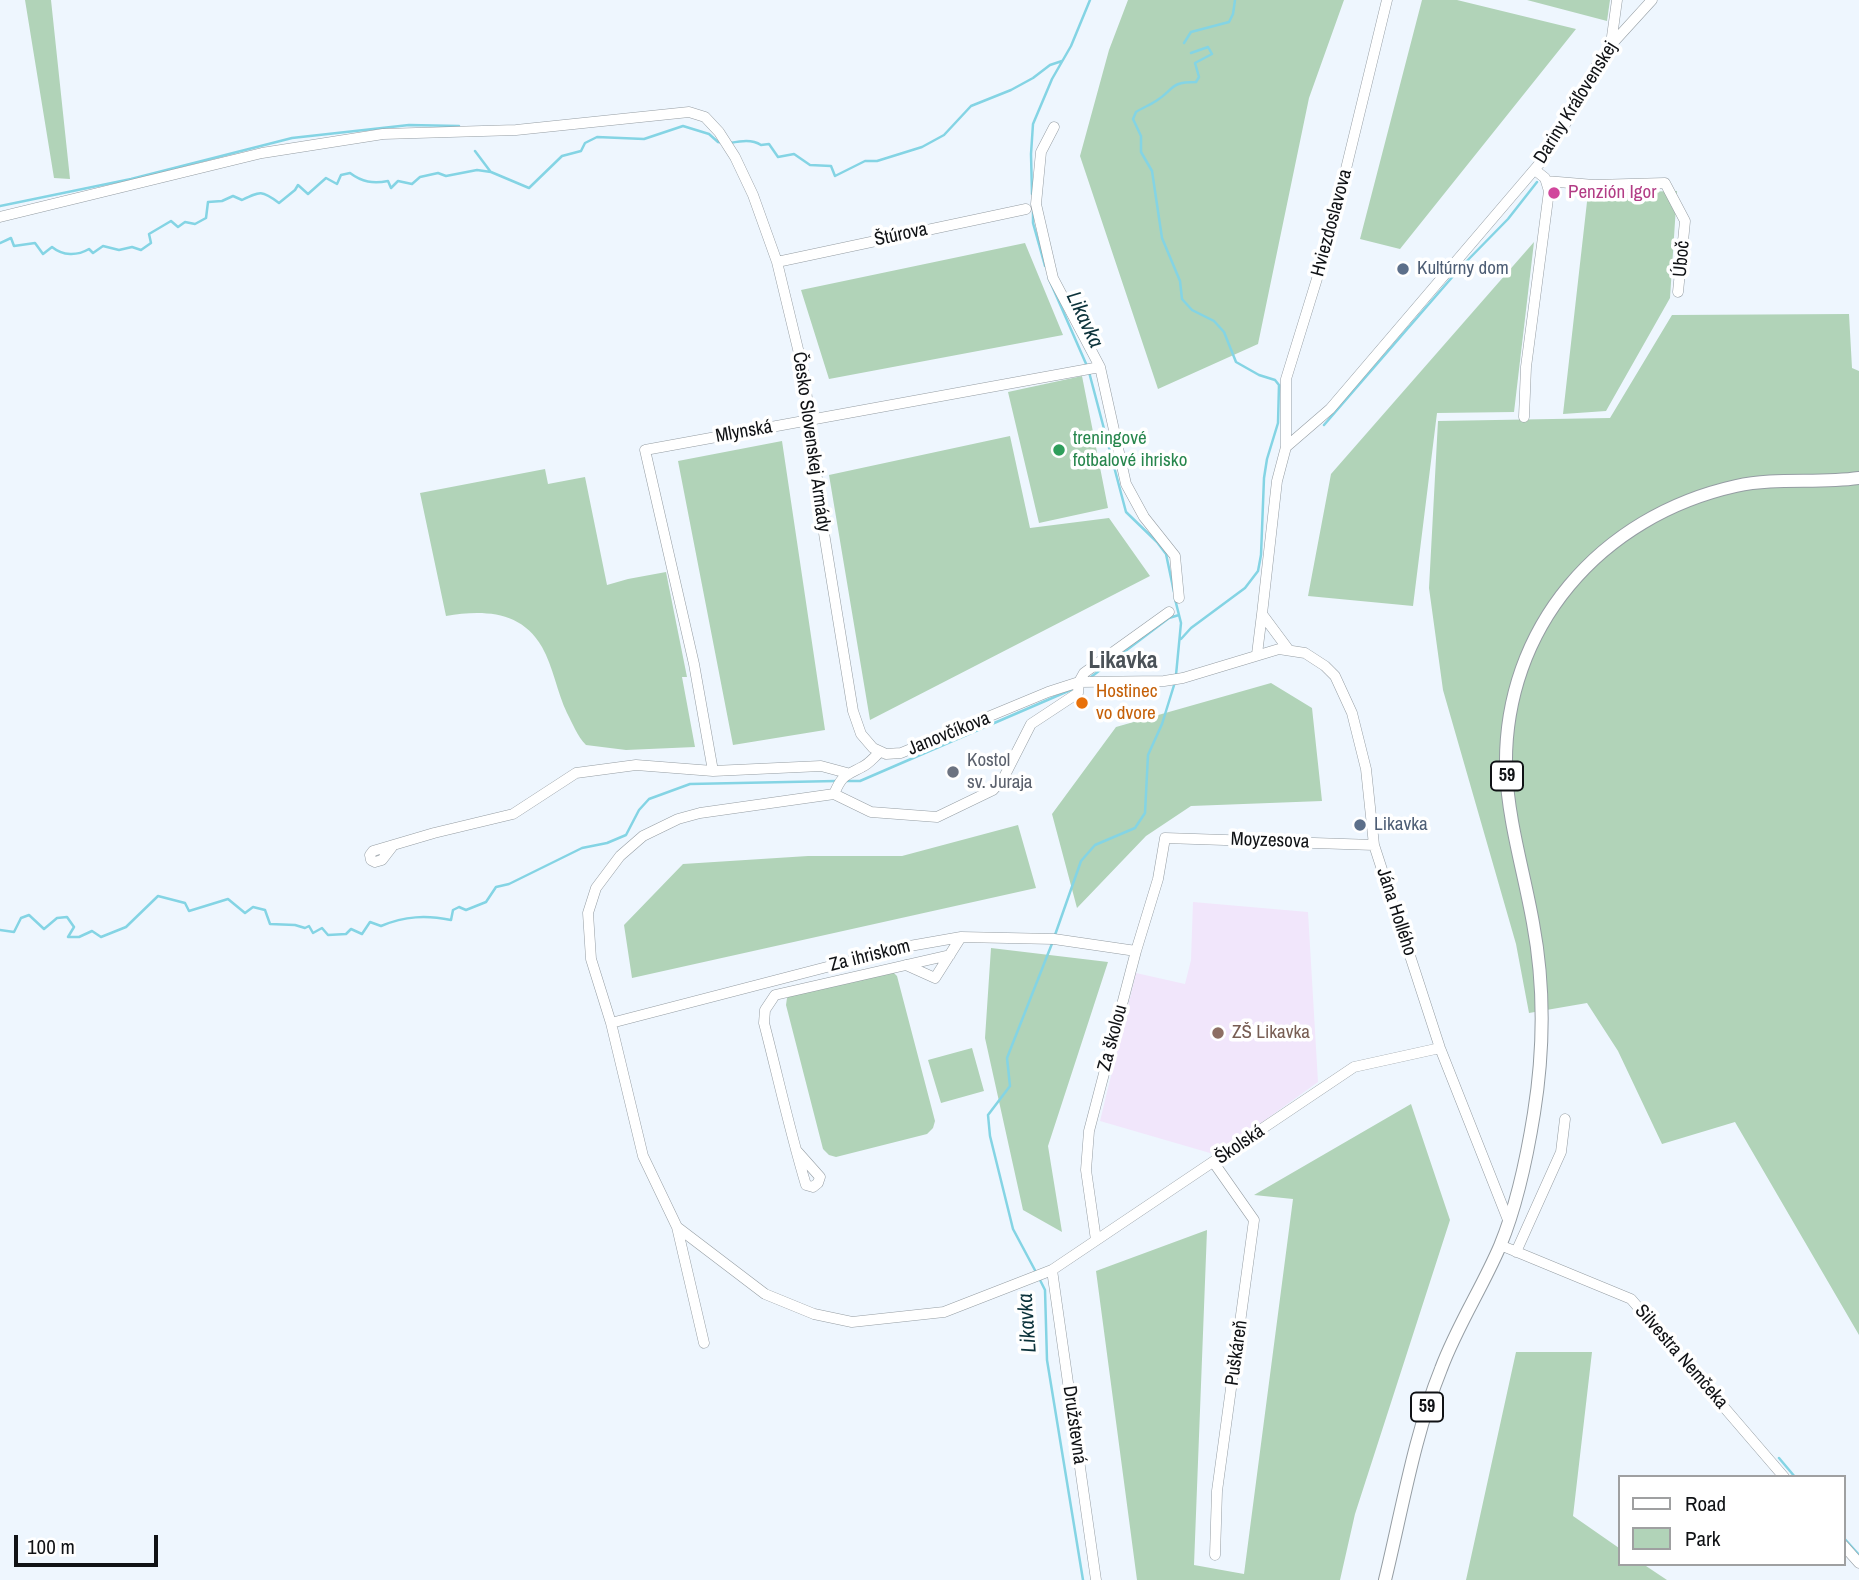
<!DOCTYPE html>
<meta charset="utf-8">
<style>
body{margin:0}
#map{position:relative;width:1859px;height:1580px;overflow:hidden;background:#eef6fe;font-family:"Archivo Narrow",sans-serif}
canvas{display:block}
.legend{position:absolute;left:1618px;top:1475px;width:228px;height:91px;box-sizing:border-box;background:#fff;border:2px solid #9fa0a1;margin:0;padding:9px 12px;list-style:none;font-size:21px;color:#101215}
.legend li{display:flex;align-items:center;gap:14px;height:35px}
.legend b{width:35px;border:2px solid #9fa0a1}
.scale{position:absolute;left:14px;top:1535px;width:144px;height:32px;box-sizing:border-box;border:4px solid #101215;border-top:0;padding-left:9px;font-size:21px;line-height:24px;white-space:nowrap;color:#101215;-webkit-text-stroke:5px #fff;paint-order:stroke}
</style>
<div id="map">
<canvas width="1859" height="1580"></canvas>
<ul class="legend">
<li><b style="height:9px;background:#fff"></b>Road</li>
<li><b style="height:19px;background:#b1d3b8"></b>Park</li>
</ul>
<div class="scale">100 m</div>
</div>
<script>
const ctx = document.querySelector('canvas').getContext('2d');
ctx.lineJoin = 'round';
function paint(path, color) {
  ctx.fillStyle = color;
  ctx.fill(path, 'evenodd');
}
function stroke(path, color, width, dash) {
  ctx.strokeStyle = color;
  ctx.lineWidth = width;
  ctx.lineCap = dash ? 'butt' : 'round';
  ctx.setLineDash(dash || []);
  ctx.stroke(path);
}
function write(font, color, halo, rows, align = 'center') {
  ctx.font = font + ' "Archivo Narrow",sans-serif';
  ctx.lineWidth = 7;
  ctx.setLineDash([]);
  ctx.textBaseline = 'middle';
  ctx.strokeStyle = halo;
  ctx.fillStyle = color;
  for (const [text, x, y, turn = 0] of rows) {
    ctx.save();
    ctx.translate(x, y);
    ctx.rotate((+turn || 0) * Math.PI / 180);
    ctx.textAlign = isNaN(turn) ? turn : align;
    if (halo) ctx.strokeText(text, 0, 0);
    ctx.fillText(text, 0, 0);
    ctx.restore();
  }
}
const education = new Path2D(`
 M1193,902l115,10 10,170 -86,62 -22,9 -110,-32 36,-148 49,11 6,-24z`);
const green = new Path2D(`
 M25,0h26l19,179 -16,-1z
 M1128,0h216l-35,98 -51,246 -100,45 -78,-233 29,-106z
 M1422,0h35l119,29 -176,220 -40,-10z
 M1527,0h83l-3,21z
 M1677,191l-7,107 -64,113 -43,3 25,-221z
 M1534,242l-20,170 -77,1 -24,193 -105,-10 23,-122z
 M1025,243l38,92 -234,44 -28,-89z
 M1849,314l3,54 7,3v964l-124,-213 -73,22 -44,-93 -31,-48 -58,10 -13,-69 -73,-254 -14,-102 9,-167 172,-3 62,-103z
 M1082,376l26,132 -69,15 -31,-131z
 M1010,436l20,92 79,-10 41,58 -280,144 -41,-245z
 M782,441l43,289 -92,15 -55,-284z
 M545,469l3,15 37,-7 22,108 21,-6 38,-7 21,105h-5l13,70 -69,3 -40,-5c-9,-9 -13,-21 -19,-32 -10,-21 -14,-47 -25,-66 -21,-37 -60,-37 -96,-31l-26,-123z
 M1271,683l41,25 10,93 -131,5 -45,30 -69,72 -25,-94 64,-87z
 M1018,825l18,63 -404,90 -8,-53 59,-61 125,-8h94z
 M991,948l117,14 -60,184 14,86 -39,-22 -38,-172z
 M892,971l5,5 38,145 -2,7 -6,6 -91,23 -7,-2 -6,-6 -37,-144 1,-7 5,-5z
 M972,1048l12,43 -43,12 -13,-43z
 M1411,1104l39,116 -95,294 -15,66h-203l-41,-309 111,-41 -13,335 50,9 49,-375 -39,-4z
 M1516,1352h76l-19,164 46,32v16h24l24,16h-201z`);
const stream = new Path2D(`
 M1184,43l7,-11 38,-10 4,-8 2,-14
 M730,143c11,-2 22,-4 31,2l8,-1 9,13 16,-3 16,11 21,1 4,10 30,-15h12l45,-14 22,-12 27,-29 40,-16 22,-12 17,-13 12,-4
 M475,151l15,20
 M1032,194l-1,-40 2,-30 19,-45 19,-33 19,-46
 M0,206l131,-27 161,-41 117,-13 50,1
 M1033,211v12l12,43
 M0,243l11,-5 3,8 21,-3 8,11 9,-7c11,9 25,9 37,2l4,4 10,-7 16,4 13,-3 9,3 10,-7 -2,-9 22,-13 7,6 7,-5 10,2 11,-6 2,-16 14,-1 11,-5 9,4c18,-9 20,-10 37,3l16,-13 3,-5 10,9 18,-16 11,6 4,-9 9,-2c12,9 23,11 38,8l3,7 7,-7 14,3 8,-7 18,-4 8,3 31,-6 14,2 38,16 33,-32 19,-5 4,-8 12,-6 47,2 39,-13 26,8 9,8 6,1
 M1049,279l38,87
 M1089,372l37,140 31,30 9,12 8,38
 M1324,425l137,-158 47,-48 29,-37
 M1175,599l6,24 -5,52
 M1181,639l10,-11 54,-40 13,-17 3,-16 3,-77 3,-19 11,-36 1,-38 -4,-5 -16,-5 -23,-13 -12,-30 -10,-11 -22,-11 -10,-11 -2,-18 -18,-43 -10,-67 -11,-19v-16l-8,-17 3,-7c6,-4 14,-7 20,-11 19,-12 13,-19 40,-19l3,-5 -4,-14 17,-9 -4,-7 -17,6
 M1091,677l78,-59 10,-3
 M847,781h13l213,-92
 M0,930l14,2 7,-14 8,-3 15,14 13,-11 10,-1 7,10 -6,10h11l13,-6 9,6 25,-10 32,-31 27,7 4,8 39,-12 17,14 8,-6 12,3 5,14 25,1 10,3 4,-2 4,7 9,-5 6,7 18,-1 5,-5 11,5 8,-12 11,4c24,-10 45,-11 70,-6l2,-10 6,-3 7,3 20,-8 10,-15 13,-3 73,-36 25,-5 19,-8 13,-25 10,-11 41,-15 146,-3
 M1055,935l26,-74 14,-16 40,-17 10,-15 3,-58 14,-31 13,-42
 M1037,1274l-24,-45 -23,-93 -2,-21 22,-29 -3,-28 46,-117
 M1040,1280l5,10 2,70 36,220
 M1779,1458l16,19
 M1843,1537l16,18`);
const minor = new Path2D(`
 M1611,44l6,-44
 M1546,181l48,4 71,-2 20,38 -7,71
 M0,217l262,-64 121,-19 133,-4 173,-18 16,5 14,15 16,25 18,38 24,67 27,112 19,153 30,184 8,23 12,14 13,6 15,-1 147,-61 31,-10 85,-1 19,-3 96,-29 26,4 20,13 10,10 17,37 14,56 8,76 66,203 68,172
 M777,262l249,-53
 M1100,367l26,117 18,33 31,39 4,42
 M1524,417l2,-50 23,-176 -4,-13 -10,-8
 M1286,447l44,-38 210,-246 21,-31 37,-69 13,-18 41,-45
 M1288,649l-26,-35 15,-133 9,-34v-68l42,-136 59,-243
 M1257,654l5,-40
 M847,773l-26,-7 -108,5 -19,-107 -49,-214 455,-83 -47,-89 -17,-74 5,-52 13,-25
 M834,794l37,18 66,5 56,-27 10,-11 28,-55 47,-31 1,-11 5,-9 85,-61
 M392,847l-10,13 -7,2 -4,-2 -1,-5 3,-4 61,-18 79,-19 63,-41 60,-8 77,6
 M906,965l29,13 26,-41
 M611,1023l293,-76 57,-10 93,2 82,12
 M796,1150l24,27 -2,6 -5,4 -7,-2c-16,-53 -28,-108 -42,-162l1,-13 10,-15 175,-40
 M1214,1163l40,57 -37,271 -2,64
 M677,1227l88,67 49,20 38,8 92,-10 108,-42 302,-203 86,-19
 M1096,1240l-10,-70 3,-39 47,-180 22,-72 7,-41 209,7
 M1500,1245l131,54 153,178
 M1516,1252l45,-100 4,-33
 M1052,1270l44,310
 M704,1343l-27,-116 -34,-71 -32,-133 -20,-64 -3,-46 8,-25 24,-32 23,-20 35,-17 22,-6 134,-19c8,-19 11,-18 28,-27 7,-3 12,-10 18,-15
 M1843,1545l16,18`);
const major = new Path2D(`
 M1385,1580c17,-70 29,-144 56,-211 16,-43 41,-81 59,-123 17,-41 27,-89 34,-133 10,-63 11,-126 -1,-190 -9,-51 -25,-102 -27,-154 -3,-142 95,-253 230,-283 41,-9 82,-2 123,-8`);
const markers = [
 [1554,193,7,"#d1479c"],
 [1403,269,7,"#5c6f8a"],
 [1059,450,7,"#2e9e5b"],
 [1082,703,7,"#e8710a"],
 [953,772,7,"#6b7280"],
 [1360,825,7,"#5c6f8a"],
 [1218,1033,7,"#8d6e63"]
];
const shields = [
 [1507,776,32],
 [1427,1407,32]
];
const shieldNames = [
 ["59",1507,776],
 ["59",1427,1407]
];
const streetNames = [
 ["Dariny Kráľovenskej",1576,103,-58],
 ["Hviezdoslavova",1332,223,-75],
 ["Štúrova",901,235,-12],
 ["Úboč",1682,259,-85],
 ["Mlynská",744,432,-10],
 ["Česko Slovenskej Armády",811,442,82],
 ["Janovčíkova",949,734,-22],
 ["Moyzesova",1270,841,2],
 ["Jána Hollého",1396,912,72],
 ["Za ihriskom",870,956,-14],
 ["Za školou",1113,1038,-75],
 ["Školská",1240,1145,-34],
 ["Puškáreň",1237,1353,-82],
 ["Silvestra Nemčeka",1681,1357,49],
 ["Družstevná",1074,1425,82]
];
const hotelNames = [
 ["Penzión Igor",1568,193]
];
const serviceNames = [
 ["Kultúrny dom",1417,269],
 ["Likavka",1374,825]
];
const leisureNames = [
 ["treningové",1073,439],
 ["fotbalové ihrisko",1073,461]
];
const foodNames = [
 ["Hostinec",1096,692],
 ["vo dvore",1096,714]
];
const worshipNames = [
 ["Kostol",967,761],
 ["sv. Juraja",967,783]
];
const educationNames = [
 ["ZŠ Likavka",1232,1033]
];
const waterNames = [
 ["Likavka",1084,320,65],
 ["Likavka",1028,1323,-94]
];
const quarterNames = [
 ["Likavka",1123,662]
];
paint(education, '#f1e6fb');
paint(green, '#b1d3b8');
stroke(stream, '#84d4e4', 2.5);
stroke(minor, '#959da3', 11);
stroke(major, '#959da3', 14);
stroke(minor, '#fff', 10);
stroke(major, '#fff', 12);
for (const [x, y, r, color] of markers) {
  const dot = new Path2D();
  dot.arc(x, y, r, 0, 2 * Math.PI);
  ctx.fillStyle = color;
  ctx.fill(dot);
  stroke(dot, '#fff', 2.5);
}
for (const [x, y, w] of shields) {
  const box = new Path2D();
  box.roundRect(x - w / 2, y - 14.5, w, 29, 5);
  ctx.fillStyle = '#fff';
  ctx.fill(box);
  stroke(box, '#101215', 2);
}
write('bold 18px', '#101215', null, shieldNames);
write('19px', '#101215', '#fff', streetNames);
write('19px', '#b23c85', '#fff', hotelNames, 'left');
write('19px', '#4e5e75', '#fff', serviceNames, 'left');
write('19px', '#27864d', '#fff', leisureNames, 'left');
write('19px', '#c56008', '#fff', foodNames, 'left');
write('19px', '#5b616d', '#fff', worshipNames, 'left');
write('19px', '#785e54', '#fff', educationNames, 'left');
write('italic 21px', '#0b323a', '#fff', waterNames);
write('bold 23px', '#4b5258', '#fff', quarterNames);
</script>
